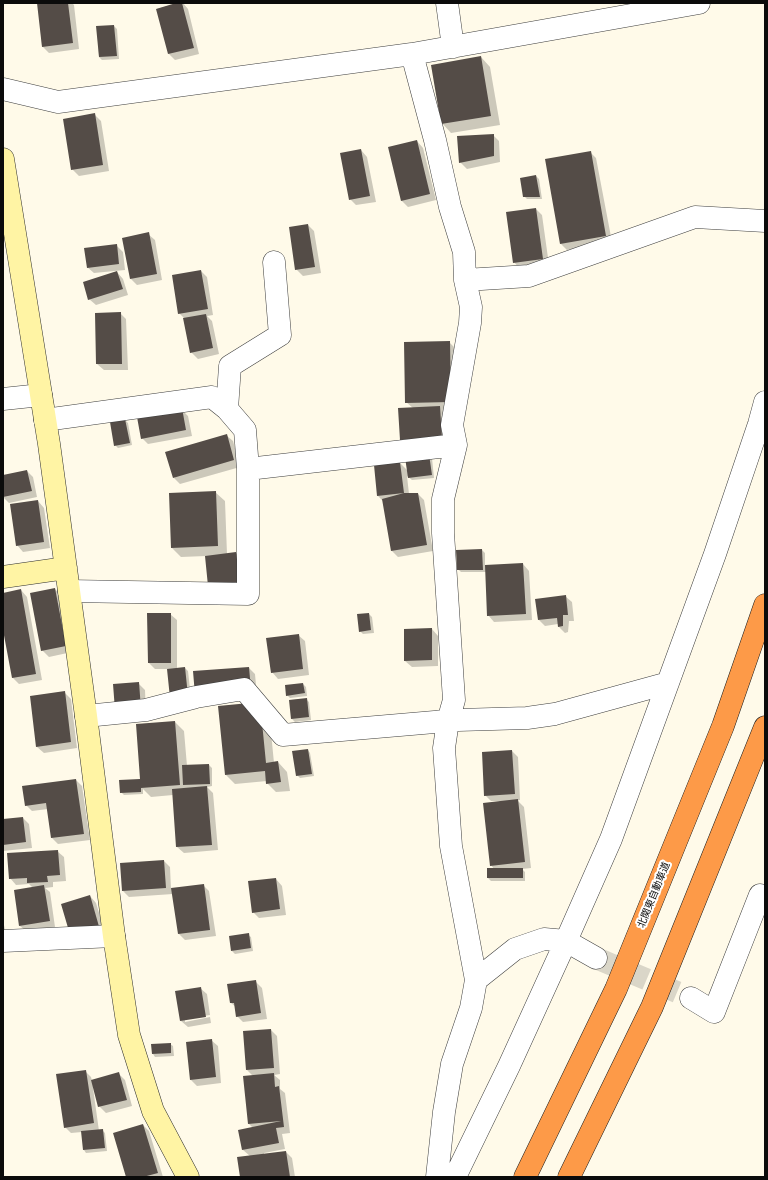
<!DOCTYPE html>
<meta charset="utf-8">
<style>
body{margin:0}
#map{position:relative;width:768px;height:1180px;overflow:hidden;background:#fffae9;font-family:"Noto Serif",serif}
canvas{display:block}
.frame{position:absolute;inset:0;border:4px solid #0b0b0b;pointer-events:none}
</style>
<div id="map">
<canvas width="768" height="1180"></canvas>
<div class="frame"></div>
</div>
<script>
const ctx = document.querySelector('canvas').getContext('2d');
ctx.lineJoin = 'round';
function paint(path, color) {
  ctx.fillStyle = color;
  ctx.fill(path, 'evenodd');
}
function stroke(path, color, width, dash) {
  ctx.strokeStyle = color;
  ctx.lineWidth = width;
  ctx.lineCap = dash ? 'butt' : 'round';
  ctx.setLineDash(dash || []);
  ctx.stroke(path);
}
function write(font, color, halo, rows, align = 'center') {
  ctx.font = font + ' "Noto Serif","Noto Sans JP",serif';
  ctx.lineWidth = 4;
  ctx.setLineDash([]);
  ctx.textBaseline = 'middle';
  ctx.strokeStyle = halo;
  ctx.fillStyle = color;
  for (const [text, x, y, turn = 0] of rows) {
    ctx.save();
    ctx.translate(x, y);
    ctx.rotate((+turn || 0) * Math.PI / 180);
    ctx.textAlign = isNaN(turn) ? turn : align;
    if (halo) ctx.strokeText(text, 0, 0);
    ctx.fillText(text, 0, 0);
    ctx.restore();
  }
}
const shadow = new Path2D(`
 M38,3h34l2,2 5,44 -30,4 -7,-7z
 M178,3h5l5,6 11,45 -24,6 -6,-6 -12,-45z
 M114,26l3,3 2,30 -17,1 -3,-3 -2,-30z
 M481,57l9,10 10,58 -49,8 -9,-10z
 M94,114l7,7 8,50 -30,5 -7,-7z
 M493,135l6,6 1,21 -33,7 -7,-7z
 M417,141l6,7 13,52 -28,7 -7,-7z
 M361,150l6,7 9,45 -20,3 -6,-6z
 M590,152l6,6 16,84 -45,8 -6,-6z
 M536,176l3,3 3,20h-15l-3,-3z
 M536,209l6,6 7,50 -29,4 -6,-7z
 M308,225l6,6 7,42 -18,3 -7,-7z
 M148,234l7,6 7,40 -25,5 -6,-6z
 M116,245l7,7 2,18 -31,3 -7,-6z
 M201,271l6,6 6,38 -6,1 5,5 7,33 -21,5 -7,-7 -7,-34 -5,-5z
 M117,272l6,7 5,16 -32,10 -7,-6z
 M120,313l6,6 2,51h-24l-7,-6z
 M449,342l10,10 -11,91 -41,3 -6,-6 12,-32 -7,-6z
 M181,409l7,7 4,20 -44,8 -6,-6z
 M125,420l3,3 4,22 -14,3 -3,-3z
 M226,435l7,6 7,26 -60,17 -6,-6z
 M432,458l2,20 -22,2 -5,-4 2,18h9l6,6 9,51 -35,6 -6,-6 -9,-50 -5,-5 -3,-30 25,-3 8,8z
 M27,471l6,6 4,20 -28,6 -6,-6v-21z
 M215,492l10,9 2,53 9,-1 6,6 3,29 -36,-3 -3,-29 -25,1 -9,-9z
 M38,501l6,7 6,40 -27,4 -6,-7z
 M482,550l3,3v13l38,-2 6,7 3,49 -38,2 -6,-7 -2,-43h-25l-3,-3z
 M55,589l6,7 11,56 -23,5 -7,-7z
 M21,590l6,7 15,83 -23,4 -6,-6 -10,-53v-31z
 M565,596l7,6 2,19h-5l-1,11 -3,1 -6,-6 -1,-3 -13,2 -6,-6z
 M170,614l7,6v49l8,-1 3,3 3,27 -23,-29h-13l-6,-6z
 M369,614l3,3 2,16 -11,1 -3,-3z
 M432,629l6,7v30l-26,1 -7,-6z
 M298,635l7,6 4,34 -31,4 -6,-7z
 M249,668l6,6 2,22 -61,-2z
 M138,683l7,7 1,25 -30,-5z
 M303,684l3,3 1,9 -17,2 -3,-3z
 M64,692l7,7 6,49 -33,5 -7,-6z
 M306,699l3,3 2,18 -16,2 -3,-3 -1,-19z
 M269,712l5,51 4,-1 9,10 3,19 -14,1 -9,-9v-2l-32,3 -9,-9z
 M175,722l9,9 3,35 22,-1 3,3v18l-5,1 6,6 5,57 -34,3 -7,-6 -4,-52 -22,2 -8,-8v5l-19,1 -3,-3 21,-11 -5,-56z
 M308,750l2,3 4,23 -14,2 -3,-3z
 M512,751l6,6 2,43h-3l7,7 7,61 -9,1 3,3v9h-34l-3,-3v-9h6l-3,-4 8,-62v-2h-8l-6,-6z
 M76,780l6,6 8,54 -32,4 -6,-6 -4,-29 -16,2 -6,-6z
 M23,818l6,6 3,24 -29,3v-31z
 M57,851l7,6 2,24 -13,1v5l-8,1 5,4 5,35 -28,5 -7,-6 -5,-35 18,-3 -4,-4 -13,1 -6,-7z
 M164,861l6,6 1,22 32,-4 6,6 7,45 -31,4 -6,-6 -6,-40 -44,3 -6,-6z
 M276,879l6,7 4,29 -27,3 -6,-6z
 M90,896l6,7 10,33 -27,8z
 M3,920l2,10h-2z
 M248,935l3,2 2,14 -18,3 -3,-3z
 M256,982l6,6 5,31 -24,3 -6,-6 -1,-9 -5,-4z
 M200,988l7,6 3,21 -25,4v3l25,-5 1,6 -23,4 -7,-6 -5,-29z
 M271,1030l6,6 3,38 -6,1 6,5v9l5,4 5,40 -8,1 3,15 -21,4v2l22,-3 6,6 3,19h-54l9,-21 -7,-6 10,-22 -4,-4 -5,-47 9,-1 -6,-6 -3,-38z
 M211,1040l7,6 3,37 -24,3 -6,-6z
 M170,1044l3,2 1,10 -19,1 -2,-3z
 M85,1071l6,6 1,4 27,-7 6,6 7,26 -26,7 -7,-7 -4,-18h-2l6,43 3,-1 3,3 2,18 -21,2 -2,-3 -2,-18 -11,1 -6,-6z
 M143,1125l6,6 14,46h-36z`);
const building = new Path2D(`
 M37,3h31l5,40 -31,4z
 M176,3h6l12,45 -26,6 -12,-45z
 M114,25l3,31 -18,1 -3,-31z
 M481,56l10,60 -50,8 -10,-59z
 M95,113l8,52 -32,5 -8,-51z
 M494,134v22l-35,7 -2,-27z
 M417,140l13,54 -29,7 -13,-54z
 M361,149l9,47 -21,4 -9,-47z
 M591,151l15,85 -46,8 -15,-85z
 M536,175l4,22h-17l-3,-19z
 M536,208l7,51 -30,4 -7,-51z
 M308,224l7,43 -20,3 -6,-43z
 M149,232l8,42 -27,5 -8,-41z
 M117,244l2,20 -32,4 -3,-20z
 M201,270l7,39 -30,5 -6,-39z
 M117,271l6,18 -35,11 -5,-18z
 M121,312l1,52h-26l-1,-51z
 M206,314l7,34 -23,5 -7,-35z
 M450,341l1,61 -46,1 -1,-61z
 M440,406l2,32 -42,2 -2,-32z
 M182,408l4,22 -45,9 -4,-22z
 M125,419l5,24 -16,3 -4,-24z
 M227,434l7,26 -61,18 -8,-26z
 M429,454l3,21 -24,3 -3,-21z
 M400,462l4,31h14l9,52 -36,6 -9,-52 22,-6 -27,3 -3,-31z
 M27,470l5,21 -29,6v-22z
 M216,491l2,55 -47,2 -2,-55z
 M38,500l6,42 -28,4 -6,-42z
 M482,549l1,21h-26l-1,-20z
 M236,552l4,30 -32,4 -3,-30z
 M523,563l3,51 -39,2 -2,-51z
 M55,588l11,58 -25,5 -11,-58z
 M21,589l15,85 -24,4 -9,-48v-37z
 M566,595l2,20h-5v11l-5,1 -1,-9 -19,2 -3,-21z
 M147,613h24v50h-23z
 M369,613l2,17 -12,2 -2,-18z
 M432,628v32l-28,1v-32z
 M299,634l4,35 -32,4 -5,-35z
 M185,667l3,29 -18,2 -3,-29z
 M249,667l2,23 -56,5 -2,-24z
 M139,682l2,27 -26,1 -2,-26z
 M303,683l2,10 -19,3 -1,-11z
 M65,691l6,51 -35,5 -6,-51z
 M307,698l2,19 -18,2 -2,-19z
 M260,702l6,61 12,-2 3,21 -15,2 -1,-13 -40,4 -7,-69z
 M175,721l5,64 -39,3v4l-21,1 -1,-13 21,-1 -4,-55z
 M308,749l4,25 -16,2 -4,-25z
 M512,750l3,44 -31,2 -2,-44z
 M209,764l1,20 -27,1 -1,-20z
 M76,779l8,55 -33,4 -5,-35 -21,3 -3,-20z
 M207,786l5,59 -36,2 -4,-58z
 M518,799l7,63 -35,4 -7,-63z
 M23,817l3,25 -23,3v-26z
 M58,850l2,25 -13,1 1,6 -21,1v-5l-18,1 -2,-26z
 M164,860l2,28 -44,3 -2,-28z
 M487,868h36v10h-36z
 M276,878l4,31 -28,4 -4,-32z
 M204,884l6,46 -32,4 -7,-46z
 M44,885l6,36 -31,5 -5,-36z
 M90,895l10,35 -29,8 -10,-34z
 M249,933l2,15 -20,3 -2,-15z
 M256,980l5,33 -25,4 -2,-14h-4l-3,-19z
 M201,987l5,30 -26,4 -5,-30z
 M271,1029l3,39 -28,2 -3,-39z
 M212,1039l4,38 -26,3 -4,-38z
 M171,1043v10l-19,1 -1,-10z
 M86,1070l8,53 -30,5 -8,-54z
 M119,1072l8,28 -29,7 -7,-27z
 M274,1073l1,14 4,-1 5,41 -8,1 3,15 -37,7 -4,-20 43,-9 -33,3 -5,-48z
 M143,1124l15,49 -15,4h-17l-13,-44z
 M103,1129l2,19 -22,2 -2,-19z
 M286,1151l4,26h-50l-3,-20z`);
const streetTunnel = new Path2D(`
 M596,958l95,40`);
const street = new Path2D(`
 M447,3l6,44
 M412,54l23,86 15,67 14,45 1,28 6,27 -1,16 -18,102 4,20 -13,54v34l11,167 -6,21 -4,27 7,98 25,134 -5,28 -19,56 -8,48 -7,65
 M3,89l55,13 354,-48 287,-51
 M274,262l6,73 -50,31 -3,43 18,21 3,39 208,-24
 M465,280l64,-4 166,-59 70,4
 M3,399l38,-4
 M45,420l167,-23 15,12
 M69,591l179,3v-130
 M86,716l60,-6 50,-13 48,-8 39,46 175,-15 69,-2 28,-4 113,-31
 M3,941l111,-5
 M476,980l39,-31 29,-10 22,2 30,17
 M691,998l23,14 46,-117 5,2
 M455,1177l54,-111 57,-125 45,-102 104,-285 44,-130 6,-22`);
const secondary = new Path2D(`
 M3,159l46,285 37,272 28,220 15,99 24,76 35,66
 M3,577l63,-9`);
const highway = new Path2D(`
 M525,1177l91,-188 107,-263 42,-121
 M569,1177l83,-170 113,-280`);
const streetNames = [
 ["北関東自動車道",654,895,-68]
];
paint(shadow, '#0003');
paint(building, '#544c47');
stroke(streetTunnel, '#dad6c8', 22, [22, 11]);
stroke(street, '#3e3e3e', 23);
stroke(secondary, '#2d2d2d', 23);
stroke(highway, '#1c1c1c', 23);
stroke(street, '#fff', 22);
stroke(secondary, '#fff4a4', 22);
stroke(highway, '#fd9a48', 22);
write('10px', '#0b0b0b', '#fff', streetNames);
</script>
